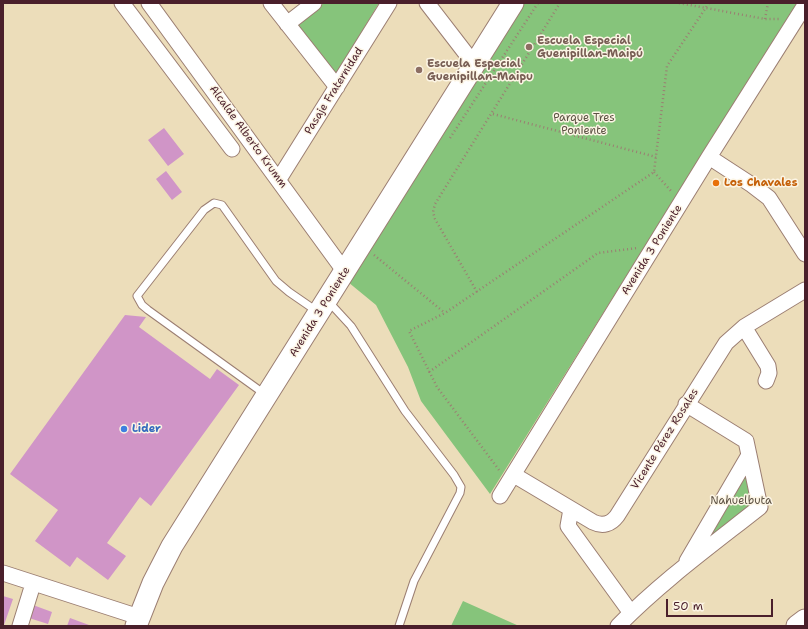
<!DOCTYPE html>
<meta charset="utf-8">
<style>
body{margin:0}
#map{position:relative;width:808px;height:629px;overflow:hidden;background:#ecddba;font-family:"Shantell Sans",sans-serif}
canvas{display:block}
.frame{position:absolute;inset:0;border:4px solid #4a1f2b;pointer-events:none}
.scale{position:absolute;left:666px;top:599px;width:107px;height:18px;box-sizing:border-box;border:2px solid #4a1f2b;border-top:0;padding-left:5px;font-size:12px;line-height:14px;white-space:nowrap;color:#4a1f2b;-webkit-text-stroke:3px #fcf5e5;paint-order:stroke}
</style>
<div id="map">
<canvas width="808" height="629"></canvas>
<div class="frame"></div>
<div class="scale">50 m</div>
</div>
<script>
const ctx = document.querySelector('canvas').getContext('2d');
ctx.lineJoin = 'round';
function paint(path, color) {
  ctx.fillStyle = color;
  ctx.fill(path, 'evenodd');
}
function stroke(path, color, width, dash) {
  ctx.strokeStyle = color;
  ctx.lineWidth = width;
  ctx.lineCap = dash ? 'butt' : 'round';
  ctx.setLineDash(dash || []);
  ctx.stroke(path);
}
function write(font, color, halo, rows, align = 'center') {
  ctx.font = font + ' "Shantell Sans",sans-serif';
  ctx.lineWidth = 3;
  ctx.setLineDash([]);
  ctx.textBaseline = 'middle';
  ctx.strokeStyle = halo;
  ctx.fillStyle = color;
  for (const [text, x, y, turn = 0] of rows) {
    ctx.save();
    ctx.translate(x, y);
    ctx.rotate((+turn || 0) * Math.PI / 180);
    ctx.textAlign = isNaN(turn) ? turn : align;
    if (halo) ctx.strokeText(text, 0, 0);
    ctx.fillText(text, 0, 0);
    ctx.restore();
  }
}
const green = new Path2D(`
 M324,3h55l-44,73 -40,-51z
 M521,3h276l-307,491 -69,-93 -13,-34 -32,-62 -28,-23z
 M746,467l9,39 -55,40z
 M463,601l56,25h-68z`);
const building = new Path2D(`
 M164,128l20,26 -16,12 -20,-26z
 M166,171l16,21 -10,8 -16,-21z
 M125,315l21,2 -7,10 71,52 7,-10 22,16 -88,121 -11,-9 -33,46 19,13 -18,24 -31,-23 -7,10 -35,-26 23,-31 -48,-36z
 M3,596l10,3 -9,26h-1z
 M33,605l19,7 -4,12 -19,-6z
 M70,618l19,7v1h-22z`);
const path = new Path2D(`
 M679,3l86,16h14
 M765,19l3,-16
 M493,114l163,43
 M450,138l88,-135
 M654,172l17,19
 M374,255l71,58
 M477,292l-42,-73 -2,-7 2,-8 125,-201
 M429,372l169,-119 39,-5
 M499,470l-62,-83 -28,-56 36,-18 209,-141 13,-106 42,-63`);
const lane = new Path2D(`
 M328,301l23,25 54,85 49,64 7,12 -1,6 -46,88 -15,45
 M266,395l-118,-85 -6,-5 -5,-9 67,-86 10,-7 8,2 5,7 49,69 13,11 29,20`);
const street = new Path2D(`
 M122,3l110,146
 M149,3l196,269
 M271,3l66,84
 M427,3l47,61
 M287,24l27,-21
 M709,157l43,28 17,13 36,56
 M279,179l110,-176
 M744,327l24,39 1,7 -3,8
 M514,475l79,47c10,5 18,2 24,-6l109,-173 18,-16 61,-37
 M500,496l209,-339 96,-152
 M571,509l-3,17 63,87
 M687,561l62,-106
 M3,573l136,44
 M20,626l13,-42
 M618,626c43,-44 94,-81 142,-119l-14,-66 -60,-37`);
const secondary = new Path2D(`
 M136,626l17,-43 19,-37 341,-543
 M797,626l8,-6`);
const markers = [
 [529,47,4,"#8d6e63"],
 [419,70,4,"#8d6e63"],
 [716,183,4,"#e8710a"],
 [124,429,4,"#3f7fe0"]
];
const educationNames = [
 ["Escuela Especial",537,41],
 ["Guenipillan-Maipú",537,54],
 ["Escuela Especial",427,64],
 ["Guenipillan-Maipu",427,77]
];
const streetNames = [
 ["Pasaje Fraternidad",334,91,-58],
 ["Alcalde Alberto Krumm",248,137,54],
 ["Avenida 3 Poniente",652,250,-58],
 ["Avenida 3 Poniente",320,312,-58],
 ["Vicente Pérez Rosales",665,439,-58]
];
const parkNames = [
 ["Parque Tres",584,118],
 ["Poniente",584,131],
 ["Nahuelbuta",741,501]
];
const foodNames = [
 ["Los Chavales",724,183]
];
const shopNames = [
 ["Lider",132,429]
];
paint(green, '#86c47b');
paint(building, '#d095c7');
stroke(lane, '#9b7e72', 9);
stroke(street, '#9b7e72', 17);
stroke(secondary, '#9b7e72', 23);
stroke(path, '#9b7e72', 2.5, [1, 3]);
stroke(lane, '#fff', 7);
stroke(street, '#fff', 15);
stroke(secondary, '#fff', 21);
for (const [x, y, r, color] of markers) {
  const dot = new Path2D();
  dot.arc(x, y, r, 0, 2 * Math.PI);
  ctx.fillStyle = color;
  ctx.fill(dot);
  stroke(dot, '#fcf5e5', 1.5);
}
write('bold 11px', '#785e54', '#fcf5e5', educationNames, 'left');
write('11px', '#4a1f2b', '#fcf5e5', streetNames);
write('11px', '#5c5143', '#fcf5e5', parkNames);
write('bold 11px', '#c56008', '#fcf5e5', foodNames, 'left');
write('bold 11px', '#366cbe', '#fcf5e5', shopNames, 'left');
</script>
